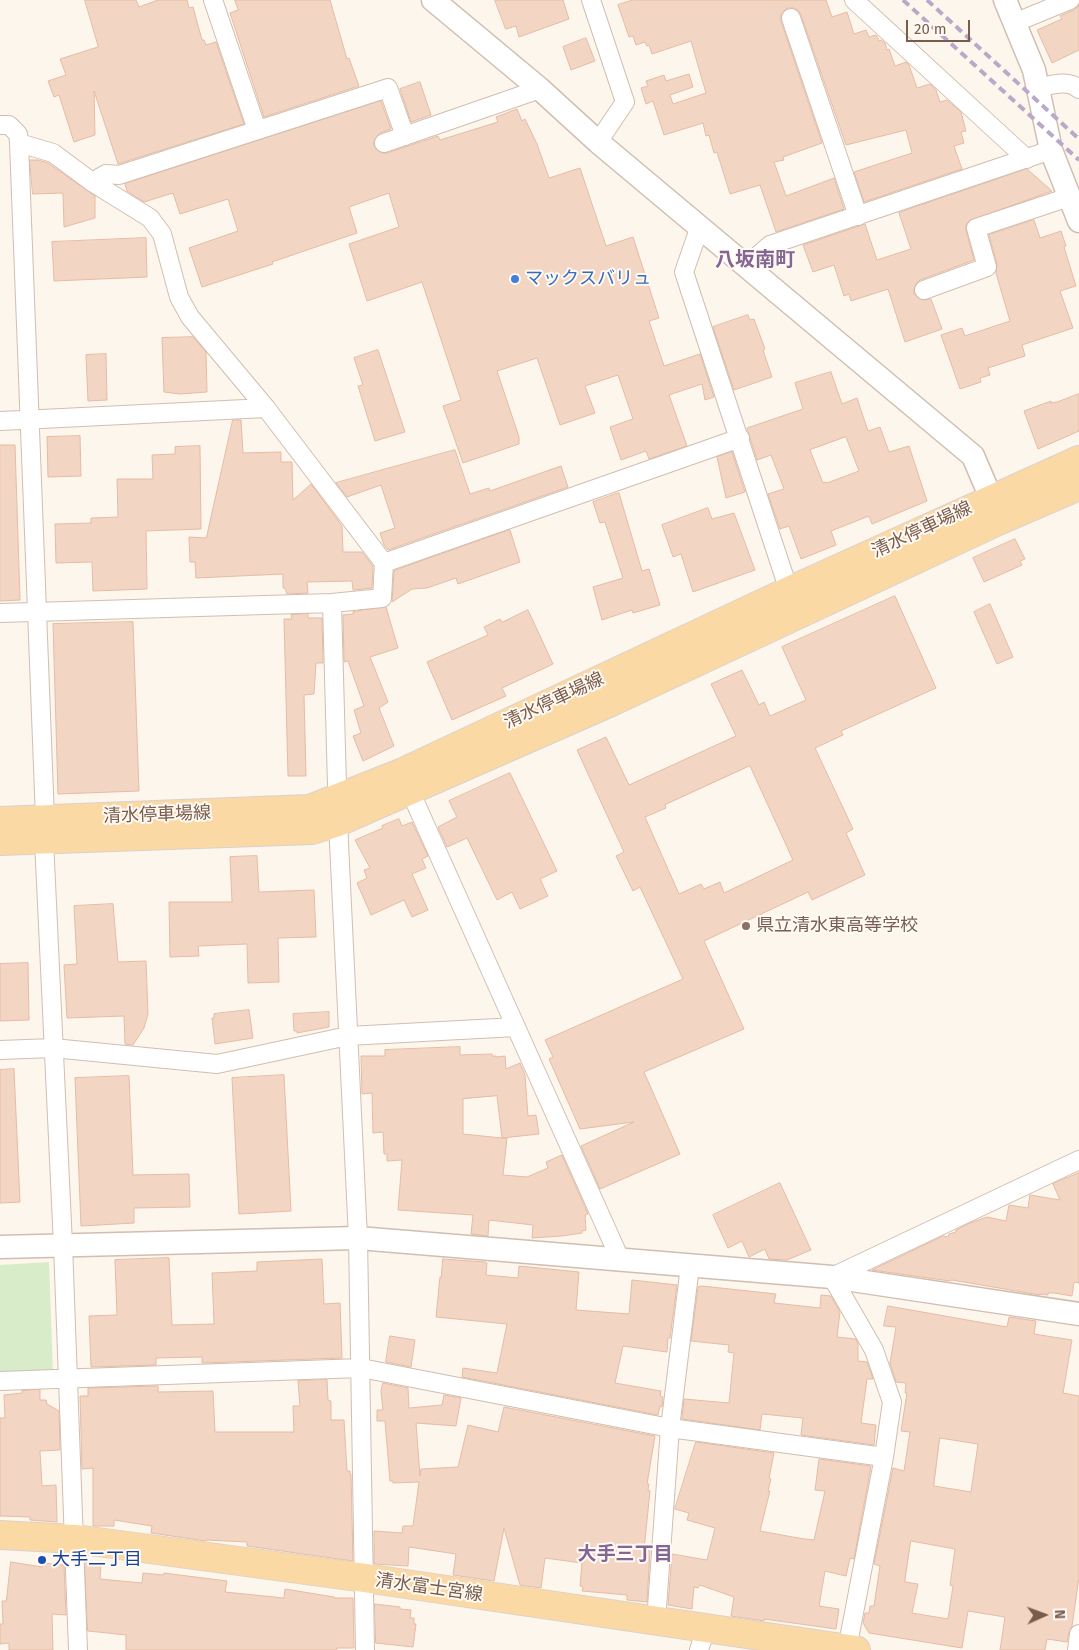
<!DOCTYPE html>
<meta charset="utf-8">
<style>
body{margin:0}
#map{position:relative;width:1079px;height:1650px;overflow:hidden;background:#fdf6ec;font-family:"Fira Sans",sans-serif}
canvas{display:block}
.north{position:absolute;left:1019px;top:1590px;width:50px;height:50px;-webkit-text-stroke:4px #fffaf3;paint-order:stroke;rotate:88deg;font-size:14px;font-weight:700;line-height:20px;text-align:center;color:#7a5c4d}
.north::after{content:'';display:block;margin:auto;width:18px;height:22px;background:#7a5c4d;clip-path:polygon(50% 0,100% 100%,50% 72%,0 100%)}
.scale{position:absolute;left:906px;top:20px;width:64px;height:22px;box-sizing:border-box;border:2px solid #7a5c4d;border-top:0;padding-left:6px;font-size:15px;line-height:18px;white-space:nowrap;color:#7a5c4d;-webkit-text-stroke:4px #fffaf3;paint-order:stroke}
</style>
<div id="map">
<canvas width="1079" height="1650"></canvas>
<div class="north">N</div>
<div class="scale">20 m</div>
</div>
<script>
const ctx = document.querySelector('canvas').getContext('2d');
ctx.lineJoin = 'round';
function paint(path, color) {
  ctx.fillStyle = color;
  ctx.fill(path, 'evenodd');
}
function stroke(path, color, width, dash) {
  ctx.strokeStyle = color;
  ctx.lineWidth = width;
  ctx.lineCap = dash ? 'butt' : 'round';
  ctx.setLineDash(dash || []);
  ctx.stroke(path);
}
function write(font, color, halo, rows, align = 'center') {
  ctx.font = font + ' "Fira Sans","Noto Sans JP",sans-serif';
  ctx.lineWidth = 4;
  ctx.setLineDash([]);
  ctx.textBaseline = 'middle';
  ctx.strokeStyle = halo;
  ctx.fillStyle = color;
  for (const [text, x, y, turn = 0] of rows) {
    ctx.save();
    ctx.translate(x, y);
    ctx.rotate((+turn || 0) * Math.PI / 180);
    ctx.textAlign = isNaN(turn) ? turn : align;
    if (halo) ctx.strokeText(text, 0, 0);
    ctx.fillText(text, 0, 0);
    ctx.restore();
  }
}
const green = new Path2D(`
 M49,1262l4,112 -53,3v-112z`);
const building = new Path2D(`
 M85,0h51l3,7 19,-7h29l2,8 4,-1 9,33h2l2,5 10,-3 28,82 -126,40 -24,-73 1,44 -21,7 -15,-47 -5,2 -6,-16 18,-6 -6,-16 38,-12z
 M235,0h95l17,59 2,-1 10,28 -95,31 -34,-104 8,-3z
 M495,0h68l6,19 -50,18 -3,-11 -10,3z
 M633,0h193l6,17 15,-5 7,22 12,-4 3,7 7,-2 3,6 2,-1 4,3 2,7 2,-1 6,17 11,-4 3,3 8,23 13,-4 6,6 4,12 7,-2 14,12 5,19 -5,1 3,11 -10,3 8,23 -98,33 -10,-30 58,-19 -6,-23 -60,15 -45,-130 -3,-5 -4,-2h-7l-6,7v6l41,122 -39,14 1,3 -10,2 12,34 48,-18 10,31 -68,23 -16,-47 -30,9 -13,-42 -3,1 -5,-18 -3,1 -3,-13 -39,12 -11,-34 -7,3 -5,-16 7,-2 -2,-5 18,-6 2,6 23,-7 4,13 -23,8 3,9 33,-11 -15,-52 -39,13 -3,-9 -2,1 -2,-4 -9,3 -3,-9 -4,1 -11,-32z
 M1079,5v45l-27,13 -15,-33 25,-11 -2,-3 14,-6z
 M586,38l9,23 -24,9 -8,-23z
 M420,82l11,33 -20,7 -11,-33z
 M381,101l10,28 -11,4 -6,8v6l8,6h5l51,-17 2,4 58,-18 -2,-5 21,-8 5,12 3,-2 12,25 12,34 31,-10 26,78 27,-9 26,81 -10,3 15,45 36,-12 14,43 -9,3 -3,-16 -33,11 18,51 -38,13 -3,-8 -25,9 -11,-33 23,-8 -15,-44 -33,11 10,27 -35,12 -23,-67 -40,13 22,66v7l-56,19 -20,-57 18,-6 -39,-118 -55,19 -18,-57 50,-17 -10,-34 -40,14 8,26 -85,29 1,2 -71,23 -13,-39 49,-17 -10,-32 -48,15 -7,-21 -29,9 -17,-11 -2,-7z
 M30,160h8l10,3 47,33v22l-31,9 -1,-34 -30,1z
 M1027,169l25,22 -83,30 -3,4v5l8,30 -54,20 -4,4 -2,5v5l8,6 9,-1 11,30 -37,13 -17,-53 -37,12 -2,-7 -5,2 -10,-31 -21,7 -10,-27 62,-21 12,36 34,-11 -12,-36z
 M1034,220l6,18 21,-7 5,15 -2,1 12,39 -16,5 13,37 -51,17 3,11 -37,12 2,7 -10,3 1,4 -21,7 -19,-54 21,-7 3,8 45,-15 -14,-48 1,-9 -8,-29z
 M146,238l1,39 -93,4 -2,-39z
 M748,315l2,5 4,-1 11,30 -2,1 9,27 -38,13 -21,-63z
 M193,337l13,15 1,40 -27,2 -16,-2 -2,-54z
 M378,350l27,82 -30,9 -17,-55 5,-1 -9,-27z
 M106,354l1,46 -19,1 -2,-46z
 M831,372l11,32 15,-6 11,33 12,-4 9,25 20,-6 18,55 -55,23 -3,-8 -38,15 5,14 -35,14 -12,-33 -9,3 -12,-35 16,-5 -13,-34 -14,5 -10,-32 56,-19 -8,-26zM846,437l13,34 -32,12 -1,-1 -3,1 -13,-33z
 M1079,394v37l-41,18 -14,-38 27,-10v2l6,-1z
 M233,420h8l2,33 38,-1v10h11l1,38 18,-16 31,42 1,26h19l11,14 -1,22 -19,2 -1,-9 -45,1 1,11 -21,1 -2,-6h-2v-14l-87,4 -1,-16h-5l-1,-25 17,1z
 M80,436l1,40 -33,1 -1,-40z
 M0,445h15l5,155 -20,1z
 M200,446l1,83 -55,2 1,58 -54,2 -1,-29 -36,1 -1,-39 36,-1v-5l27,-1 -1,-38h36l-1,-24 23,-1v-7z
 M455,450l15,44 19,-6 1,3 71,-25 7,21 -180,63 -4,-5 -4,-12 15,-5 -14,-43 -34,12 -11,-14z
 M732,452l13,40 -19,6 -9,-41z
 M619,493l23,78 7,-2 11,36 -27,8 -1,-3 -30,10 -9,-33 30,-9 -18,-56 -5,1 -7,-21z
 M708,508l4,11 22,-6 21,57 -62,22 -12,-38 -8,3 -11,-32z
 M510,530l10,32 -62,22 -2,-6 -29,10 -15,1 -20,13 2,-31z
 M1015,539l10,20 -5,2 2,4 -38,17 -11,-24z
 M895,596l41,92 -95,43 2,4 -28,13 38,81 -7,4 19,42 -53,25 -4,-8 -104,49 40,88 -100,43 36,82 -80,35 -19,-43 53,-24 -54,7 -31,-70 4,-2 -8,-17 138,-61 -43,-92 -7,4 -17,-35 8,-4 -47,-102 29,-13 23,48 107,-49 -25,-52 31,-14 17,35 5,-3 6,14 36,-16 -24,-53zM750,766l43,94 -69,33 -4,-11 -16,7 -3,-5 -22,10 -34,-77 21,-9 -1,-3z
 M990,604l23,53 -16,7 -23,-52z
 M386,607l12,41 -28,9 18,45 -9,6 15,38 -31,15 -10,-25 8,-3 -7,-23 10,-4 -16,-45 -4,1 -1,-47 10,-1v-2z
 M528,610l25,54 -51,24 4,8 -54,24 -25,-58 61,-27 -4,-8 16,-8 2,3z
 M308,614v4h14l1,45h-7l-2,31 -10,1 2,81h-18l-4,-157h8l-1,-4z
 M133,622l6,169 -81,3 -5,-170z
 M510,773l47,98 -17,8 8,17 -28,13 -8,-17 -15,8 -30,-62 -20,9 -9,-20 19,-10 -8,-16z
 M399,819l3,7 10,-4 16,34 -6,3 4,9 -14,6 16,36 -16,7 -8,-17 -33,15 -14,-32 10,-5 -3,-8 6,-2 -15,-28 28,-12 -1,-2z
 M257,856l2,36 55,-2 2,47 -38,1 1,44 -31,1 -1,-39 -49,2 1,10 -29,1 -1,-55h63l-2,-45z
 M113,904l5,58 28,-1 2,53 -4,14 -11,17 -8,-1 -1,-28 -57,2 -3,-53 13,-1 -3,-58z
 M28,963l1,57 -29,1v-57z
 M249,1010l4,28 -38,6 -3,-26h2v-4z
 M329,1012v15l-32,6v-2h-3l-1,-17z
 M460,1047v8l32,-1v2h4v1l9,-1 1,13 14,-6 5,12 3,41 8,-1 3,19 -37,4h5l-4,37 24,2 21,-9 -2,-6 16,-7 26,59 -3,1 1,15 -4,1v2l-20,3 -30,2 1,-13 -44,-5 -1,16 -17,-2 2,-19 -75,-5 4,-50 -15,1v-7h-3l-1,-22 -10,1 -1,-40 -10,1 -1,-38h24v-6zM497,1096l5,42 -39,-4v-35z
 M14,1069l6,133 -20,1v-133z
 M284,1075l7,136 -52,3 -7,-136z
 M129,1076l4,99 56,-1 1,33 -56,1v15l-53,3 -6,-148z
 M1079,1173v110l-5,-1 -2,14 -18,-3h-6v2l-8,-1v1l-88,-15 -2,1 -78,-11 71,-34 5,1 1,-3 7,-2v-2l14,-7 17,-6 19,4 3,-16 19,3 2,-13 30,5 -7,-16z
 M780,1183l31,67 -24,10 -18,-1 -4,-10 -16,8 -7,-16 -14,7 -15,-33z
 M169,1258l3,67 42,-1 -2,-51 45,-2v-9l65,-3 2,45 16,-1 2,55 -140,5v-6l-46,1v7l-65,2 -2,-51 28,-1 -2,-55z
 M443,1259l42,3 2,1 -1,12 32,3 1,-12 60,6 -3,38 53,4 3,-34 45,5 -7,53h-2l-1,14 -44,-6 -8,37 46,8 -1,5 3,1 -1,10 -2,-1 -2,9 -196,-38 1,-9 34,5 10,-49 -71,-7 4,-40h1z
 M702,1286l74,8 -2,9 46,5 1,-13 10,1 9,16 -3,25 19,2 2,5v17l9,1 6,17h-6l-6,44 15,2 -2,20 -73,-10 2,-17 -41,-4 -2,16 -78,-11 2,-20 45,4 5,-50 -6,-1 1,-7 -38,-4 7,-54z
 M888,1306l119,21 2,-10 27,4 -2,13 38,6 -9,53 16,3v181l-7,49 -3,6 -2,10 -20,-3 -2,11h-45l5,-33 -37,-6 -6,37 -93,-15 -6,-10 2,-10h4l1,-7h4l6,-40 -6,-2 19,-96 11,3 6,-39 -9,-1 6,-38h-2l1,-10 -10,-1 -6,-19 6,-36 -12,-1zM940,1438l38,6 -7,48 -37,-6zM911,1541l44,8 -5,36 3,1 -5,33 -36,-6 6,-29 -13,-2z
 M390,1336l25,4 -4,27 -25,-5z
 M327,1380l1,20 3,1v19h13l3,51h3v3h1l2,87 -106,-15v-4l-40,-2 -1,1 -55,-8 1,-7 -38,-6v6h-21v-58l-11,1 -2,-73h8v-8l70,-2v6l55,-1 2,41h79l-1,-26h7l-2,-25z
 M383,1383l25,5 1,20 33,-3 2,-10 17,3 -5,28 -40,-3 4,53 1,-7 37,-2 10,-42 30,7 6,-25 151,29 -8,48h2l-1,6 2,1 -6,59 6,1 -3,51 -20,-2v-5l-45,-4 1,-4 -3,-1 2,-23 -37,-5 -4,30 -21,-3 -16,-57 -10,53 -41,-6 3,-21 -47,-7 -1,19 -34,-2v-33l28,2 1,-7h10l6,-44 -26,1v-2h-3l-5,-60h-8v-11h6l-2,-18z
 M40,1390v10h6l1,4 12,7 1,39 -20,1 2,35 14,-1 1,37 -27,-2v-3l-30,-1v-98h5l-1,-23 18,-2v-2z
 M696,1442l78,11 -5,25 2,1 -3,12h2l-10,40 38,7 16,2 11,-49 -10,-1 4,-31 52,7 -17,93 -4,-1 -4,18 -21,-5 -6,35 20,3 -3,20 -72,-10v2l-33,-5 3,-19 -34,-12 -2,3 -4,-1 -2,22 -24,-4 4,-51 35,6 8,-32 -28,-8 2,-7 -14,-4z
 M11,1562l31,5v-4l22,2 2,50 -14,-1 1,36h-44v-7l-9,1v-20h3l-1,-23h4z
 M85,1562l16,2 -1,15 42,4 1,-10 20,2 1,-2 63,8 -2,11 59,6 1,-9 49,8v1h19l1,50h-17v2h-211v-15l-38,-4z
 M375,1604l25,3v2l11,1 -1,8h4v6h2l-3,23 -37,-4z`);
const minor = new Path2D(`
 M213,0l44,130
 M591,0l34,102 -27,40
 M854,0l173,159
 M791,18l67,198
 M1014,23l56,-23
 M1038,88c13,-3 30,-9 41,1
 M0,125h9l9,9 1,9 26,676 -1,21 19,405 15,405
 M19,143l34,10 39,29 14,-8 13,1 269,-87 17,48
 M384,143l156,-54
 M92,182l58,36 12,16 17,63 11,20 76,91
 M700,226l-16,46 105,319
 M747,265l23,-20 281,-95
 M924,290l63,-23 -11,-39 93,-31
 M0,421l266,-13 118,155 -2,35 -50,5
 M384,563l356,-125
 M0,613l332,-10 6,219 20,416 7,412
 M406,782l214,477
 M0,1050l53,-2 164,16 131,-28 168,-9
 M0,1381l361,-13 309,60 214,29
 M656,1621l14,-193 20,-162
 M847,1649l37,-192 8,-55 -18,-52 -42,-73 247,-117
 M699,1650l7,-22
 M1077,1650l2,-16`);
const tertiary = new Path2D(`
 M433,0l107,89 58,53 375,314 18,42 6,18
 M1005,0l29,70 17,80 28,71
 M0,1247l358,-9 474,39 247,37`);
const primary = new Path2D(`
 M0,821l310,-12 91,-36 388,-182 290,-131
 M0,841l312,-11 26,-8 271,-119 389,-182 81,-35
 M0,1535l75,4 290,39 491,72`);
const rail = new Path2D(`
 M903,0l176,160
 M927,0l152,139`);
const markers = [
 [515,279,5,"#3f7fe0"],
 [746,926,5,"#8d6e63"],
 [42,1560,5,"#1a4fb4"]
];
const shopNames = [
 ["マックスバリュ",525,279]
];
const streetNames = [
 ["清水停車場線",922,530,-25],
 ["清水停車場線",554,701,-25],
 ["清水停車場線",157,815,-2],
 ["清水富士宮線",429,1588,8]
];
const educationNames = [
 ["県立清水東高等学校",756,926]
];
const transitNames = [
 ["大手二丁目",52,1560]
];
const neighbourhoodNames = [
 ["大手三丁目",625,1555]
];
const quarterNames = [
 ["八坂南町",755,260]
];
paint(green, '#d8ecc9');
paint(building, '#f3d5c3');
stroke(building, '#e6bba3', 1);
stroke(minor, '#d1beb0', 20);
stroke(tertiary, '#d1beb0', 25);
stroke(primary, '#dad1cd', 30);
stroke(minor, '#fff', 18);
stroke(tertiary, '#fff', 22);
stroke(primary, '#fbd9a5', 28);
stroke(rail, '#b9a8c9', 4, [8, 5]);
for (const [x, y, r, color] of markers) {
  const dot = new Path2D();
  dot.arc(x, y, r, 0, 2 * Math.PI);
  ctx.fillStyle = color;
  ctx.fill(dot);
  stroke(dot, '#fffaf3', 2);
}
write('18px', '#366cbe', '#fffaf3', shopNames, 'left');
write('18px', '#7a5c4d', '#fffaf3', streetNames);
write('18px', '#785e54', '#fffaf3', educationNames, 'left');
write('18px', '#164399', '#fffaf3', transitNames, 'left');
write('bold 19px', '#846695', '#fffaf3', neighbourhoodNames);
write('bold 20px', '#846695', '#fffaf3', quarterNames);
</script>
